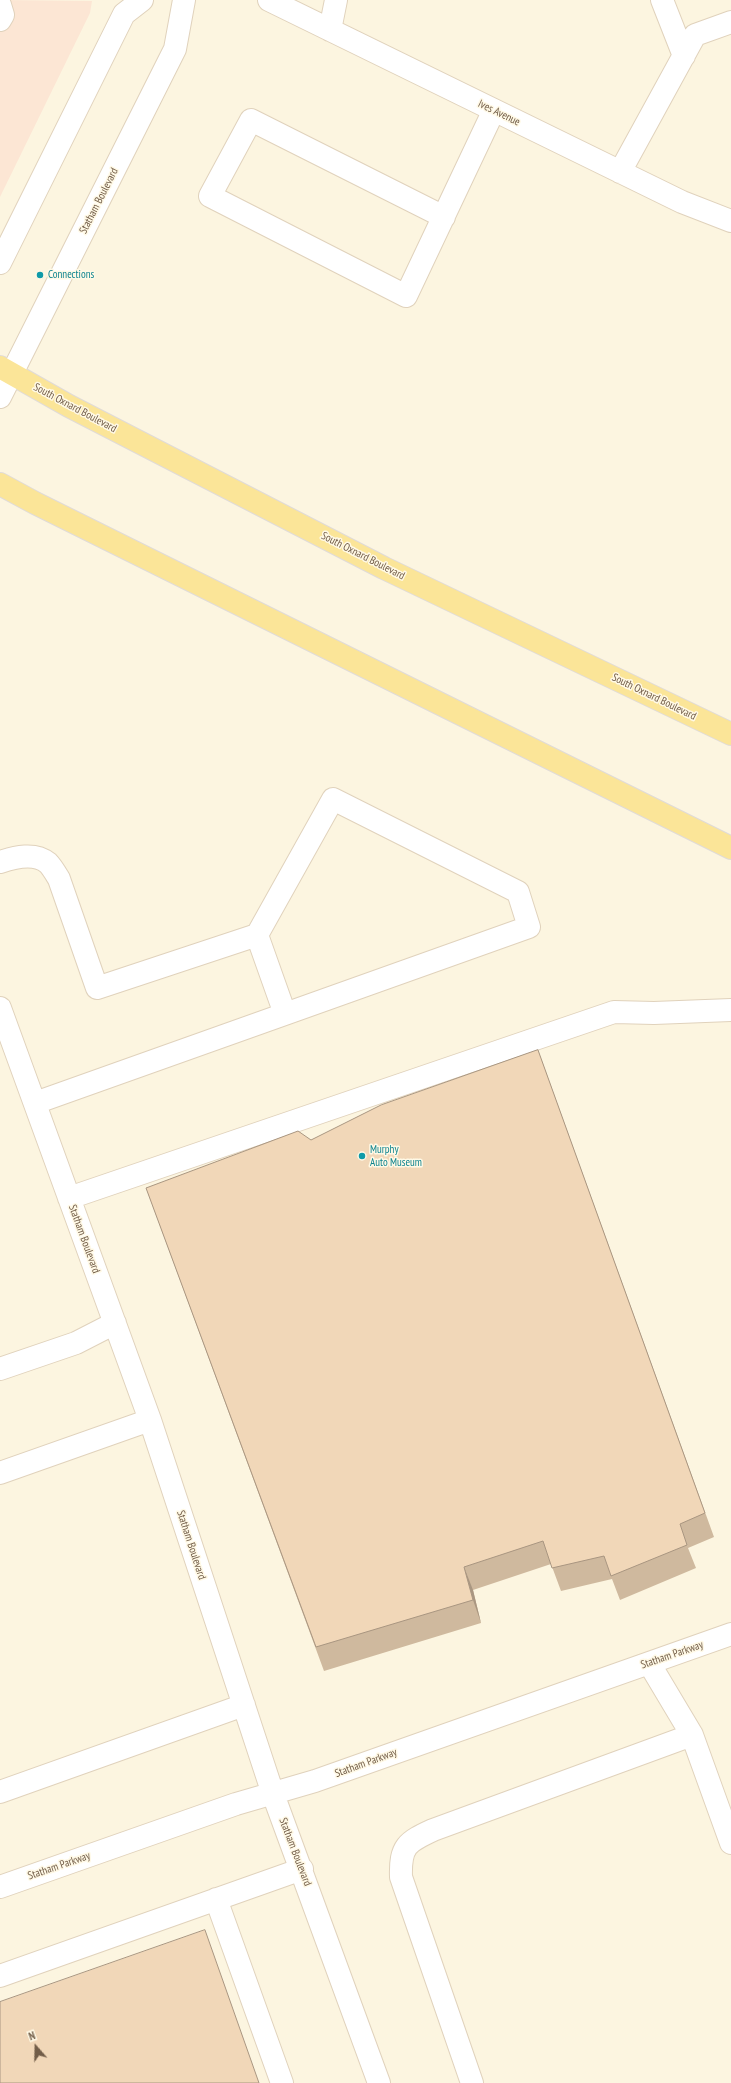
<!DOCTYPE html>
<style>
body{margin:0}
#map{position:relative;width:731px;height:2083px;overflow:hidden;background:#fcf5e0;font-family:"PT Sans Narrow",sans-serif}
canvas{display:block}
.north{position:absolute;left:16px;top:2027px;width:40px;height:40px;-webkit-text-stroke:3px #fff9e6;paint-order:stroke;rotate:340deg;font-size:11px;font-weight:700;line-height:16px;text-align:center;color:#725d48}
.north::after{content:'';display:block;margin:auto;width:14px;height:18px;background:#725d48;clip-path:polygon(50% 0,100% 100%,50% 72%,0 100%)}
</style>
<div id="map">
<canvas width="731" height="2083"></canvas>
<div class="north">N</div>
</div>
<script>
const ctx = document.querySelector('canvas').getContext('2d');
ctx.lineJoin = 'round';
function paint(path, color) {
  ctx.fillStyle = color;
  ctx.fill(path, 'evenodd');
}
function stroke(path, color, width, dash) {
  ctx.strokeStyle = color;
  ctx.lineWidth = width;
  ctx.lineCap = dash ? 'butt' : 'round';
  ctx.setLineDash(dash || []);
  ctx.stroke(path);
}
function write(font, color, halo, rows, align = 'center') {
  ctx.font = font + ' "PT Sans Narrow",sans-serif';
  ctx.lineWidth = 3;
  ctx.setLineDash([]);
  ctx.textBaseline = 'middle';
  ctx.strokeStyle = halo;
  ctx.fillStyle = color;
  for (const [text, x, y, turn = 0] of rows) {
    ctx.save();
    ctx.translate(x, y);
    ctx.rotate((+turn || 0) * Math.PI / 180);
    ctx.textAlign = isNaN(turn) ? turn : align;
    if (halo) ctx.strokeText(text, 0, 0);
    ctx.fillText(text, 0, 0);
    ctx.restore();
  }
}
const commercial = new Path2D(`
 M0,0l92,1 -2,12 -90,184z`);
const minor = new Path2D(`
 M269,0l413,202 49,19
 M662,0l22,56
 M0,5l3,10 -3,5
 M330,30l6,-30
 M620,172l75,-137 36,-13
 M444,217l-193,-97 -41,76 196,100 88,-186
 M0,263l124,-249 18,-14
 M0,397l175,-348 9,-49
 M0,862c15,-5 35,-10 48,1 4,4 8,11 11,16l38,109 160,-53 28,79 -250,89
 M257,935l76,-136 185,93 11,35 -244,87
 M0,1008l150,412 123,374 106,289
 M69,1198l545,-186 40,1 77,-3
 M0,1369l76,-26 39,-20
 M0,1473l150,-53
 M649,1663l43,72 39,108
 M0,1792l244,-87
 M0,1887l236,-83 79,-23 416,-147
 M216,1899l66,184
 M0,1976l302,-107
 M472,2083l-71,-206c-1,-31 6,-35 32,-47l259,-95`);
const major = new Path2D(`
 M0,367l69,39 315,162 347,166
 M0,484l35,19 696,345`);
const wall = new Path2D(`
 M538,1050l176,487 -26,11 8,20 -76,32 -8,-21 -51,12 -10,-27 -78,26 8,33 -157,48 -178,-483 165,-48z`);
const shadedWall = new Path2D(`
 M464,1567l9,23 8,33 -8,-23z`);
const building = new Path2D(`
 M538,1050l167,463 -25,11 7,21 -76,31 -7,-20 -52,12 -9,-27 -79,26 9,33 -157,47 -170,-459 152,-57 13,9 70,-35z
 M205,1930l54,153h-259v-81z`);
const markers = [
 [40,275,4,"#0f9aa8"],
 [362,1156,4,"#0f9aa8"]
];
const streetNames = [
 ["Ives Avenue",499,113,26],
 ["Statham Boulevard",99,201,-63],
 ["South Oxnard Boulevard",75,408,28],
 ["South Oxnard Boulevard",363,556,27],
 ["South Oxnard Boulevard",654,697,26],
 ["Statham Boulevard",84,1239,70],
 ["Statham Boulevard",191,1545,72],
 ["Statham Parkway",672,1655,-19],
 ["Statham Parkway",366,1763,-20],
 ["Statham Boulevard",295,1852,69],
 ["Statham Parkway",59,1866,-19]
];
const cultureNames = [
 ["Connections",48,275],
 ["Murphy",370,1150],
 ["Auto Museum",370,1163]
];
paint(commercial, '#fce6d4');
stroke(minor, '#e0d2bc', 24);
stroke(major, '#e0dbd7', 24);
stroke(minor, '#fff', 22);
stroke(major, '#fbe598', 22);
paint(wall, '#cfb99e');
paint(shadedWall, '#a99681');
paint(building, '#f1d7b8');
stroke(building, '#a99681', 1);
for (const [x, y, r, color] of markers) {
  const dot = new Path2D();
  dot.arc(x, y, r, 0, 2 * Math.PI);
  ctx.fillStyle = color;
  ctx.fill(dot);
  stroke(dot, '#fff9e6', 1.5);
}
write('11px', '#725d48', '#fff9e6', streetNames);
write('11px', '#0d838f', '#fff9e6', cultureNames, 'left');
</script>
